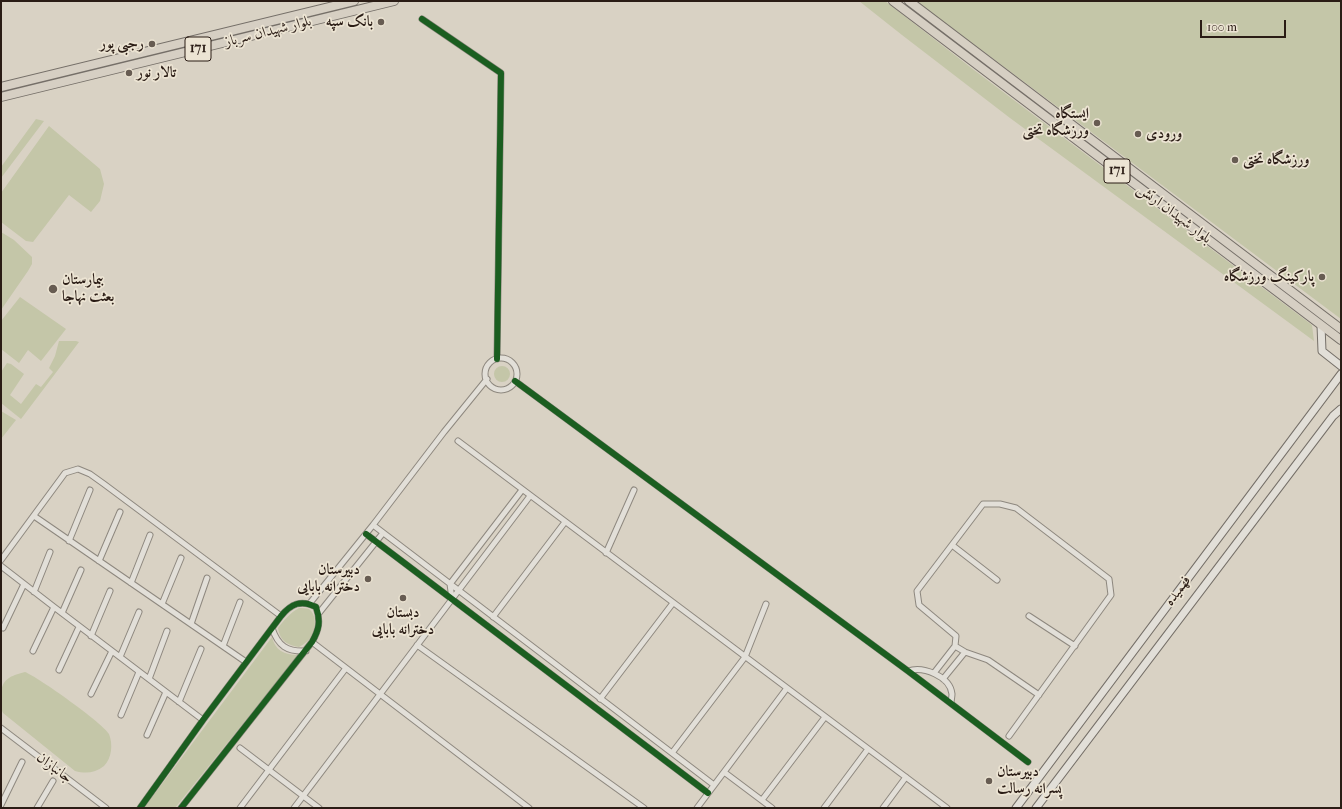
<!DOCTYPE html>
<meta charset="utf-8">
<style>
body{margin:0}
#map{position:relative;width:1342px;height:809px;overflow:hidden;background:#d9d2c4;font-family:"IM FELL French Canon",serif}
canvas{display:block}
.frame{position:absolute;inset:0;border:2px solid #2a1c15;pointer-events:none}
.scale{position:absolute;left:1200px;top:20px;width:86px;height:18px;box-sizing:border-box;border:2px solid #2a1c15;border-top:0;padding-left:5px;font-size:12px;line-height:14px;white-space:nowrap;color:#2a1c15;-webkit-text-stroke:3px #ece4d3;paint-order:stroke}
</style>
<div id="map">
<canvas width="1342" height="809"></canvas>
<div class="frame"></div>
<div class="scale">100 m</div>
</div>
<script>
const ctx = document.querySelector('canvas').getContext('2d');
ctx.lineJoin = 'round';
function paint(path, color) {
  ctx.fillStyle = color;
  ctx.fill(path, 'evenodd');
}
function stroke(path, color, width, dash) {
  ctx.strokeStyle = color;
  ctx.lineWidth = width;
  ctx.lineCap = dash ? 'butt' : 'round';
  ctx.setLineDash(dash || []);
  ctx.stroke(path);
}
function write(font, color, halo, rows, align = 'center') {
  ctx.font = font + ' "IM FELL French Canon",Amiri,serif';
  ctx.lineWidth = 3.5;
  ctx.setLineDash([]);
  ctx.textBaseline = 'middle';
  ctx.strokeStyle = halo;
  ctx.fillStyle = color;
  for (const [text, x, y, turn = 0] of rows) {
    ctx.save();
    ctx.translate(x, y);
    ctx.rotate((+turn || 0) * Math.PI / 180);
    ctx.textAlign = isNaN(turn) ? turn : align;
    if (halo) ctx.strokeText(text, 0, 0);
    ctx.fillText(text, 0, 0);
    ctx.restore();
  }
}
const green = new Path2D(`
 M859,1h26l89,69 338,255 2,16 -304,-223 -108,-83z
 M916,1h425v318z
 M36,119l8,2 -43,57v-11z
 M49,126l51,43 4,15 -4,17 -9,11 -22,-17 -36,47 -7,-1 -25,-19v-29z
 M1,232l13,8 18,17v7l-4,7 -27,39z
 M20,297l46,32 -25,32 -13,-11 -9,13 -18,-14v-28z
 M59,341h17l3,1 -58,77 -20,-16v-31l6,-9 4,1 13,10 -14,21 11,9 15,-20 5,3 12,-15 -4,-4 6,-12z
 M494 374a8 8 0 1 1 16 0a8 8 0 1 1-16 0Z
 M1,411l15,9 -15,19z
 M299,608c4,0 7,0 10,1 7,5 7,17 4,24 -3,7 -8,11 -14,14 -12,-2 -19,-6 -21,-19 6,-8 12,-15 21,-20z
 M272,637c3,13 12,18 26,18l-123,153h-31z
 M25,672c13,5 79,52 84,62 4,10 3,24 -5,32 -9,7 -18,8 -29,5l-72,-58c-3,-6 -2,-11 -2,-17 0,-17 9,-20 24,-24z`);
const minor = new Path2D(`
 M422,19l79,54 -4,286
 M485 374a16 16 0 1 1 32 0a16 16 0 1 1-32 0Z
 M515,381l393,290 120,91
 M458,441l489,367
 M34,516l212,146
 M373,525l341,260
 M366,534l342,259
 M69,541l21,-51
 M952,545l45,35
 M606,553l28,-63
 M1,560l64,-87 13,-4 12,5 14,10 177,132
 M99,561l21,-49
 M1,566l53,41 149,113
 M131,583l19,-48
 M34,592l16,-40
 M452,599l-2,-15 72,-94
 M310,603l63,-78 71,-93 43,-53
 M162,604l19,-46
 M62,613l19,-43
 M319,613l64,-80
 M1029,616l46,30
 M493,617l72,-95
 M191,624l16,-46
 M3,628l21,-44
 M272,628c6,18 15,24 34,23
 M91,636l19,-45
 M312,642l217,166
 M417,645l227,163
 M223,646l17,-44
 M33,651l21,-44
 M120,657l19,-45
 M59,670l20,-43
 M908,671c15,-5 42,5 44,23 0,3 -1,7 -1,9
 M934,673l21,-27
 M149,679l18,-48
 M943,679l22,-27
 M91,694l21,-43
 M600,699l73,-96
 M179,702l22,-53
 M121,715l18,-43
 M1,728l105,80
 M147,735l19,-43
 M1009,736l102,-141 -2,-16 -93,-71 -16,-4h-17l-66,87 2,14 37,31 -1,10 10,6 23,8 51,35
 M240,748l79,60
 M672,753l73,-96 21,-53
 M724,772l48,36
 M762,800l63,-83
 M1,805l21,-43
 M37,808l16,-27
 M140,808l63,-88 78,-104c10,-12 20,-17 35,-9 5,14 3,23 -4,35l-131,166
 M240,808l106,-140
 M294,808l236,-312
 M697,808l90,-120
 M824,808l44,-59
 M883,808l23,-31`);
const secondary = new Path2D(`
 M1321,325l1,26 19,15
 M1016,808l325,-434
 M1036,808l297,-392 8,-7`);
const primary = new Path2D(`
 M893,1l448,339
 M909,1l432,328
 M1,87l353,-86
 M1,97l393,-96`);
const cycleway = new Path2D(`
 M422,19l79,54 -4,286
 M515,381l393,290 120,91
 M366,534l342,259
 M140,808l63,-88 78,-104c10,-12 20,-17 35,-9 5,14 3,23 -4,35l-131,166`);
const markers = [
 [381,22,4,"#675c52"],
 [152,44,4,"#675c52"],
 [129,73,4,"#675c52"],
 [1097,123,4,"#675c52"],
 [1138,134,4,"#675c52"],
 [1235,160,4,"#675c52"],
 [1322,277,4,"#675c52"],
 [53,289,5,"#675c52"],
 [368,579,4,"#675c52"],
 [403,598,4,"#675c52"],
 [989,781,4,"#675c52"]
];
const shields = [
 [198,49,26],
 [1117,171,26]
];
const shieldNames = [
 ["171",198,49],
 ["171",1117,171]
];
const poiNames = [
 ["بانک سپه",373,22],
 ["رجبی پور",144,44],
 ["تالار نور",137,73,"left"],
 ["ایستگاه",1089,114],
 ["ورزشگاه تختی",1089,131],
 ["ورودی",1146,134,"left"],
 ["ورزشگاه تختی",1243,160,"left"],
 ["پارکینگ ورزشگاه",1314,277],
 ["بیمارستان",62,280,"left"],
 ["بعثت نهاجا",62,297,"left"],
 ["دبیرستان",360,570],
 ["دخترانه بابایی",360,587],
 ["دبستان",403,613,"center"],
 ["دخترانه بابایی",403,630,"center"],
 ["دبیرستان",997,772,"left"],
 ["پسرانه رسالت",997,789,"left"]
];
const streetNames = [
 ["بلوار شهیدان سرباز",268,32,-14],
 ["بلوار شهیدان ارتش",1174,214,37],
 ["فهمیده",1178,591,-53],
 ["جانبازان",54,768,37]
];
paint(green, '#c4c6a8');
stroke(minor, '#8e887f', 7);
stroke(secondary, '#756f68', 9);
stroke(primary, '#756f68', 10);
stroke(minor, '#e2dfd8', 5);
stroke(secondary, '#e2dfd8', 7);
stroke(primary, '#d6cfc3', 8);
stroke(cycleway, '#1b5e20', 6);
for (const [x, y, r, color] of markers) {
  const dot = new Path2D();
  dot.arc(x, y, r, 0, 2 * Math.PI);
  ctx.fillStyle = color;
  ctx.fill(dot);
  stroke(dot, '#ece4d3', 1.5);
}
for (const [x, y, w] of shields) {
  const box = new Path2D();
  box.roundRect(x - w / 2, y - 12, w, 24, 3);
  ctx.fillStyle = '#ece4d3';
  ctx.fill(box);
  stroke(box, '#2a1c15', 1);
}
write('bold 14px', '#2a1c15', null, shieldNames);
write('bold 15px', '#2a1c15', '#ece4d3', poiNames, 'right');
write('15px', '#2a1c15', '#ece4d3', streetNames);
</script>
